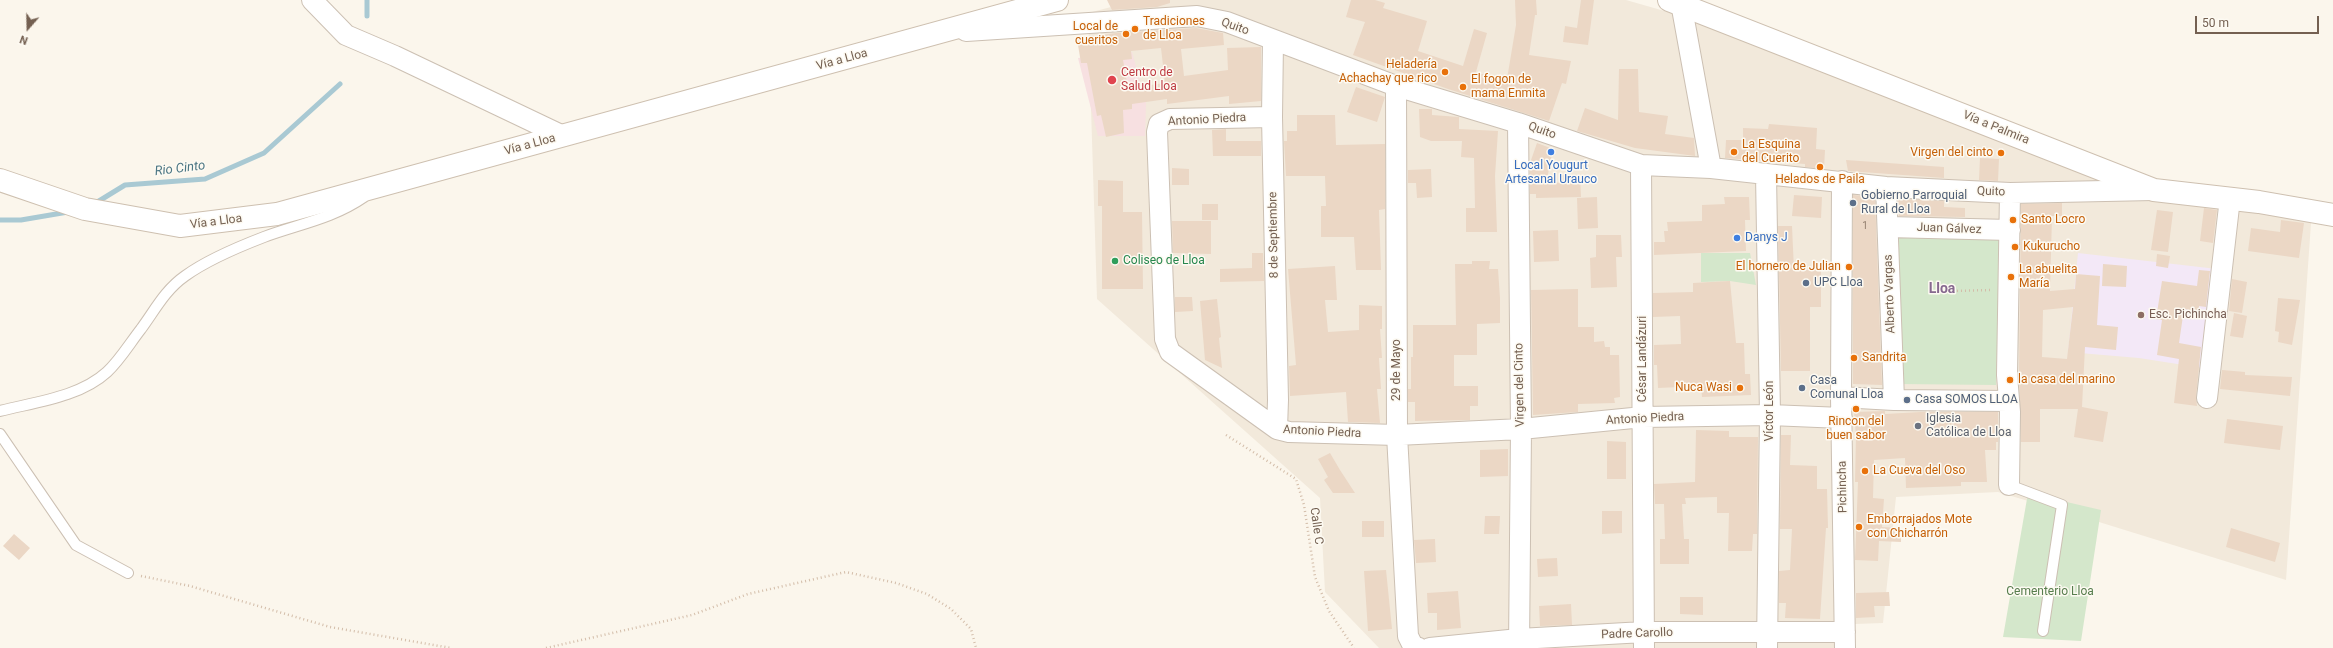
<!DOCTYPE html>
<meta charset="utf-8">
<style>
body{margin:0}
#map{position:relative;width:2333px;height:648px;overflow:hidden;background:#fbf6ec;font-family:Roboto,sans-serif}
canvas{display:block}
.north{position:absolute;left:8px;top:8px;width:40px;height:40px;-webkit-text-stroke:3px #fdfaf2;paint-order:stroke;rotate:200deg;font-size:11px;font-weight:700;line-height:16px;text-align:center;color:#746051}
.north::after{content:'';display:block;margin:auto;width:14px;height:18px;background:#746051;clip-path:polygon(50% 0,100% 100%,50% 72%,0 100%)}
.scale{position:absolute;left:2195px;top:16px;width:124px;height:18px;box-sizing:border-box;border:2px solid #746051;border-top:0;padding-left:5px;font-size:12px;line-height:14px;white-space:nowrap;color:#746051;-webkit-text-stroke:3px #fdfaf2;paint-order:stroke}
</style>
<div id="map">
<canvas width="2333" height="648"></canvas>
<div class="north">N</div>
<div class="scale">50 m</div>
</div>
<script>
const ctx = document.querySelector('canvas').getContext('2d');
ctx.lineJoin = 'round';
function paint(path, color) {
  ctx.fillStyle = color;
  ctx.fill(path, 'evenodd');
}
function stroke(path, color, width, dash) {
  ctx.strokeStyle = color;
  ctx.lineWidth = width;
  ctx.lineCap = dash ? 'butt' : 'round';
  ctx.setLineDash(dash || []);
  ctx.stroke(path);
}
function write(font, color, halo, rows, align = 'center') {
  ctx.font = font + ' Roboto,sans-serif';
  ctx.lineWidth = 3;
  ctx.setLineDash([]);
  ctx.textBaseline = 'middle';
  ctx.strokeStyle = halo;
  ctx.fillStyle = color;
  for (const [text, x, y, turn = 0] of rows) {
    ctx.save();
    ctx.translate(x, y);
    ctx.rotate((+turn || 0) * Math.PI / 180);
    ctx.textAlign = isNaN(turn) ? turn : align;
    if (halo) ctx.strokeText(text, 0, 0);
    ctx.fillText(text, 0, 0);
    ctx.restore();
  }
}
const residential = new Path2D(`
 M1138,0h488l42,12 470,174 174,23 -26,371 -187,-58 -101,-30 -102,5 -13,126 -28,1v24h-476l-54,-56 -5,-94 -223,-199 -9,-286z`);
const education = new Path2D(`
 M2078,253l139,16 -14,99 -64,-10 -71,-6z`);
const medical = new Path2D(`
 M1132,52l14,51 -1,33h-47l-20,-78z`);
const green = new Path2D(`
 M1890,230l110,6 -4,149 -99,-1z
 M1701,253h49l6,32 -26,-4 -29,1z
 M2028,493l73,17 -20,131 -78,-4z`);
const stream = new Path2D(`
 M367,0v16
 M94,204l31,-19 80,-6 59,-26 76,-69
 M0,220h21l47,-8`);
const building = new Path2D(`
 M1107,0h63v3l-13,4 -45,3z
 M1351,0h24l10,3 -2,5 44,13 -9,30 45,15 11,-37 13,4 -11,39 27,9 1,-3 3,1 9,-54 -1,-25h21l1,15h-2l-6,40 42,6 -5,23 -4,-1 -13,38 -101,-32 -95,-34 12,-33 -19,-5z
 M1581,0h13l-6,45 -25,-3 2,-16 12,2z
 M1196,28l27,5 1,12 -43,4 3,27 44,-6 -1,-22 34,-1v54l-32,3v-8l-62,8v-5l-35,5v5l-9,1 1,23 -18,4 -5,-22 -4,1 -10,-53h-6l-4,-24 39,-6zM1161,48l4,35 -37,5 -5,-28 9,-1 -1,-8z
 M1619,69h19l1,43 29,4 -3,18 29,4 1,18 -60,-8 -58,-17 8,-23 33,12z
 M1356,87l29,10 -8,25 -30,-10z
 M1419,109h13v6l27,2v12l39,2 -3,45 2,56h-31v-24h9l-1,-50 -13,-1 1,-16h-31l-11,-4z
 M1297,115h38l1,30 49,-1v65l-6,1 2,60h-25l-2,-33h-33v-31h5l-1,-30h-39l-2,-35h3v-10h10z
 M1769,124l48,4 -1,21 9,1 -1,19 -19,-2v-3l-80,-6 1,-18h17v-12l25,1z
 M1226,129v12h35v15h-48l-1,-26z
 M1537,143l16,6 -6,30 12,4 3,-8h18l1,22 -45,1v-4h-6v-31z
 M1980,158l19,1 -1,22 -19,-1z
 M1846,160l98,7v11l-96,-7z
 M1172,168l17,1v16h-17z
 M1431,169l1,28 -15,1 -1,-15h-8v-13z
 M1098,180l25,1v31h19l1,77h-41v-83h-4z
 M1794,195l28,2 -1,21 -29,-2z
 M1853,195l22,2 7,188 -29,-1z
 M1597,197l1,31 -20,1 -1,-31z
 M1724,197h25l1,23h-5l1,31 -92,4v-13h11l-1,-11h4l-1,-9 35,-1v-16l23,-1z
 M1898,199l46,2v6l21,1v9l-66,-1z
 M2062,203v13h-10l-2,75 25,-2 1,-15 24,2 -3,49 21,2 -2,23 -31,-3 -3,60 26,5 -5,30 -29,-5 4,-28h-38v33h-19l-2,-67 2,-171zM2073,307l-6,52 -25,-2 1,-47z
 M1202,204h16v16h-16z
 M2204,208l13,2 -4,33 -13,-2z
 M2157,210l16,2 -5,40 -17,-2z
 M2281,220l23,3 -5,35 -51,-7 3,-23 29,4z
 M1172,221h39v33l-38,-1z
 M1778,226h14l2,44h27v37h-11v64h-29z
 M1558,230l1,31 -25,1 -1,-31z
 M1596,235h25l1,22h-6l1,30 -26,1 -1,-30 6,-1z
 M1252,253h11l1,28 -44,1v-13l32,-1z
 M2157,254l13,2 -2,12 -12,-2z
 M1472,261h18l-1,8h9l2,29v25l-23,1v31h-23v31h24v20h-8v14l-55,1v-19h-7v-13h3v-32h2v-32h43l-1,-61h17z
 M2103,264l24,2 -1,21 -24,-1z
 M1335,266l2,34h-12l3,32 31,-2v-25l23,1v23h-2l2,29h-3l2,31h-4l3,34 -32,-1 -2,-30 -56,4 -1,-30 7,-1 -8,-96z
 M2199,270l11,1 -4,36 -7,-1v6l-15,-3 -5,34 22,4 -5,50 1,9 -23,-3 5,-44 -22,-4 5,-35 -6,-1 6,-38 35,5z
 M2232,279l15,3 -5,31 -13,-2z
 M1730,281l6,62h8l1,31h5l1,21 -49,2 -1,-11 -43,2 -1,-23h-3v-20l27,-1 -1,-28 -27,1v-24l40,-1v-9z
 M1578,289v38h16v15l10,-1 1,6h5v8h9l1,42 -6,1 1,5 -37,1v8l-45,3 -2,-125z
 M1175,297h17l1,14 -18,1z
 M2278,298l22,2 -8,45 -14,-3 1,-10 -4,-1z
 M1217,299l4,38 -2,1 3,30 -17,-8 -5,-59z
 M2234,313l13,3 -4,22 -13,-2z
 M2222,370l23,2v3l47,2 -2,19 -70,-7z
 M1885,411v3l36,-2h77v30h-2v8h-11l2,32h-26v4l-55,2 -1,-30 -31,2 -1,38 11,1 -2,28 19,1v14l-22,-1 -1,20 -23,-1 3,-78h-3l1,-46 -2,-24z
 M2227,419l56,7 -3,24 -56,-7z
 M1696,430l33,1v6h29l-1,97h-4l-1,17h-24l1,-38h-12v-16l-32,1 1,6h-4l2,35h5v25h-29v-25h5l-1,-35h-9l-1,-20 41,-2z
 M1781,435h10l-1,30 27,1v23h10l1,39h-2l-6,91 -35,-1 1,-15h-7v-32l11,-1 2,-41h-12z
 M1607,441l19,1v37h-19z
 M1508,449v27l-28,1v-27z
 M1330,453l10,17 15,23h-22l-9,-13 4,-3 -10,-18z
 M1602,511h20v22l-20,1z
 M1485,516h15l-1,18h-15z
 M1362,521h22v16h-22z
 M2231,528l49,15 -5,19 -49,-15z
 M14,534l16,14 -11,12 -16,-14z
 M1435,539l1,23 -20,1 -2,-23z
 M1557,558l1,18 -20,1 -1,-18z
 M1386,570l6,59 -24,2 -4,-60z
 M1458,591l3,37 -24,2v-17h-9l-1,-20z
 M1889,592l1,14h-16l1,11 -19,1v-25z
 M1680,597h23v18l-23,-1z
 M1571,604l1,21 -32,1 -1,-20z`);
const path = new Path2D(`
 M1953,291l38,-1
 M1226,435l70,44 8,26 11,72 14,34 25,37
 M141,576l49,10 140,41 121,21
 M546,648l146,-33 56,-21 98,-22 50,11 31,11 24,15 20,20 5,19`);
const lane = new Path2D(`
 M0,411c35,-9 80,-14 107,-39 13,-12 23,-29 34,-43 14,-19 24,-39 44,-53 22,-16 53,-29 79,-39 35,-13 68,-18 100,-40
 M0,434l76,111 52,28
 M2009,485l53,20 -19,126`);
const street = new Path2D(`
 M312,0l34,35 49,21 168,80
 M1681,3l30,165
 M966,31l231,-15 30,6 169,64 122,37 123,42 70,3 175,19 124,6 143,-3
 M1273,41l-1,76 6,283 -1,29
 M1396,86l1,349 11,201 5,10 6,2
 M1272,117l-102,2 -11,5 -2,8 8,207 5,13 107,77 12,3 108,3 124,-6 122,-12 127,-2 72,3
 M1518,123l3,306 -2,219
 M1641,165l3,483
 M1766,174l4,241 -3,233
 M1842,181l-1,216 4,251
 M1886,187l8,213
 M1888,227l122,3
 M1841,397l53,3 115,1
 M2207,398l23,-200
 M2009,485l1,-73 -3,-37 3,-182
 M1430,648l89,-9 125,-7h201`);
const secondary = new Path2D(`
 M1669,0l485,190 105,12 74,13
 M0,180l85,29 95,17 97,-12 780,-214`);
const markers = [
 [1135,29,4,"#e8710a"],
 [1126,34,4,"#e8710a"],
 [1445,72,4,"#e8710a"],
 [1112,80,5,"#e0444e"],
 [1463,87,4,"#e8710a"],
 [1551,152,4,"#3f7fe0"],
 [1734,152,4,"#e8710a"],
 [2001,153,4,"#e8710a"],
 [1820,167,4,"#e8710a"],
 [1853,203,4,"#5c6f8a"],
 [2013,220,4,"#e8710a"],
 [1737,238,4,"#3f7fe0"],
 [2015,247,4,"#e8710a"],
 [1115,261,4,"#2e9e5b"],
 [1849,267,4,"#e8710a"],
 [2011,277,4,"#e8710a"],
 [1806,283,4,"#5c6f8a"],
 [2141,315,4,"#8d6e63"],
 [1854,358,4,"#e8710a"],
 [2010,380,4,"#e8710a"],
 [1740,388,4,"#e8710a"],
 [1802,388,4,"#5c6f8a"],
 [1907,400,4,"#5c6f8a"],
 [1856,409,4,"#e8710a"],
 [1918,426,4,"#6b7280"],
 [1865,471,4,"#e8710a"],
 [1859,527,4,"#e8710a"]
];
const numberNames = [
 ["1",1865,226]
];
const foodNames = [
 ["Tradiciones",1143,22],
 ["de Lloa",1143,36],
 ["Local de",1118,27,"right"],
 ["cueritos",1118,41,"right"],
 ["Heladería",1437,65,"right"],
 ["Achachay que rico",1437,79,"right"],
 ["El fogon de",1471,80],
 ["mama Enmita",1471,94],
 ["La Esquina",1742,145],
 ["del Cuerito",1742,159],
 ["Virgen del cinto",1993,153,"right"],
 ["Helados de Paila",1820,180,"center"],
 ["Santo Locro",2021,220],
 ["Kukurucho",2023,247],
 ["El hornero de Julian",1841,267,"right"],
 ["La abuelita",2019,270],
 ["María",2019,284],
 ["Sandrita",1862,358],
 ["la casa del marino",2018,380],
 ["Nuca Wasi",1732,388,"right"],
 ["Rincon del",1856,422,"center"],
 ["buen sabor",1856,436,"center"],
 ["La Cueva del Oso",1873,471],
 ["Emborrajados Mote",1867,520],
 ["con Chicharrón",1867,534]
];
const streetNames = [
 ["Quito",1235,27,20],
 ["Vía a Lloa",842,60,-15],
 ["Antonio Piedra",1207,120,-3],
 ["Vía a Palmira",1996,128,22],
 ["Quito",1542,131,20],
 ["Vía a Lloa",530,145,-15],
 ["Quito",1991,192,2],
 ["Vía a Lloa",216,222,-7],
 ["Juan Gálvez",1949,229,2],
 ["8 de Septiembre",1274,235,-91],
 ["Alberto Vargas",1890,294,-92],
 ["César Landázuri",1643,359,-90],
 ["29 de Mayo",1397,370,-90],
 ["Virgen del Cinto",1520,385,-91],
 ["Víctor León",1770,411,-90],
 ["Antonio Piedra",1645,419,-3],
 ["Antonio Piedra",1322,432,3],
 ["Pichincha",1843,487,-91],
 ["Calle C",1316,526,82],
 ["Padre Carollo",1637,634,-2]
];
const healthNames = [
 ["Centro de",1121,73],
 ["Salud Lloa",1121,87]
];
const shopNames = [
 ["Local Yougurt",1551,166],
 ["Artesanal Urauco",1551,180],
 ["Danys J",1745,238,"left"]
];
const serviceNames = [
 ["Gobierno Parroquial",1861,196],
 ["Rural de Lloa",1861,210],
 ["UPC Lloa",1814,283],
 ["Casa",1810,381],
 ["Comunal Lloa",1810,395],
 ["Casa SOMOS LLOA",1915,400]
];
const leisureNames = [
 ["Coliseo de Lloa",1123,261]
];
const educationNames = [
 ["Esc. Pichincha",2149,315]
];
const worshipNames = [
 ["Iglesia",1926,419],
 ["Católica de Lloa",1926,433]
];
const parkNames = [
 ["Cementerio Lloa",2050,592]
];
const waterNames = [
 ["Rio Cinto",180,169,-7]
];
const quarterNames = [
 ["Lloa",1942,289]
];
paint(residential, '#f2e9db');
paint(education, '#f3e8f7');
paint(medical, '#f7e0e1');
paint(green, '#d4e7cb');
stroke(stream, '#a9c9d3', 5);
paint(building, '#ebd7c5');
stroke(lane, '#ccc0b3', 12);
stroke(street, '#ccc0b3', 22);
stroke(secondary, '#cec0b0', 24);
stroke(path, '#d3bda9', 2.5, [1, 3]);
stroke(lane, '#fff', 10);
stroke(street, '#fff', 20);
stroke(secondary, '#fff', 22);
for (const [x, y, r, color] of markers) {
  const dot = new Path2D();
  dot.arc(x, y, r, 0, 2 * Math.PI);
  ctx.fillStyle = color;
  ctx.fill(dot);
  stroke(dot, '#fdfaf2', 1.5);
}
write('10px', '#927e6e', null, numberNames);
write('12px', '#c56008', '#fdfaf2', foodNames, 'left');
write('12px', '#746051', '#fdfaf2', streetNames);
write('12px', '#be3a42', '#fdfaf2', healthNames, 'left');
write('12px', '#366cbe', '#fdfaf2', shopNames);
write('12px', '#4e5e75', '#fdfaf2', serviceNames, 'left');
write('12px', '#27864d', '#fdfaf2', leisureNames, 'left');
write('12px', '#785e54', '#fdfaf2', educationNames, 'left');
write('12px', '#5b616d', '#fdfaf2', worshipNames, 'left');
write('12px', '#577d4d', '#fdfaf2', parkNames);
write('italic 13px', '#4c7684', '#fdfaf2', waterNames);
write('bold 14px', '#86698f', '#fdfaf2', quarterNames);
</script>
